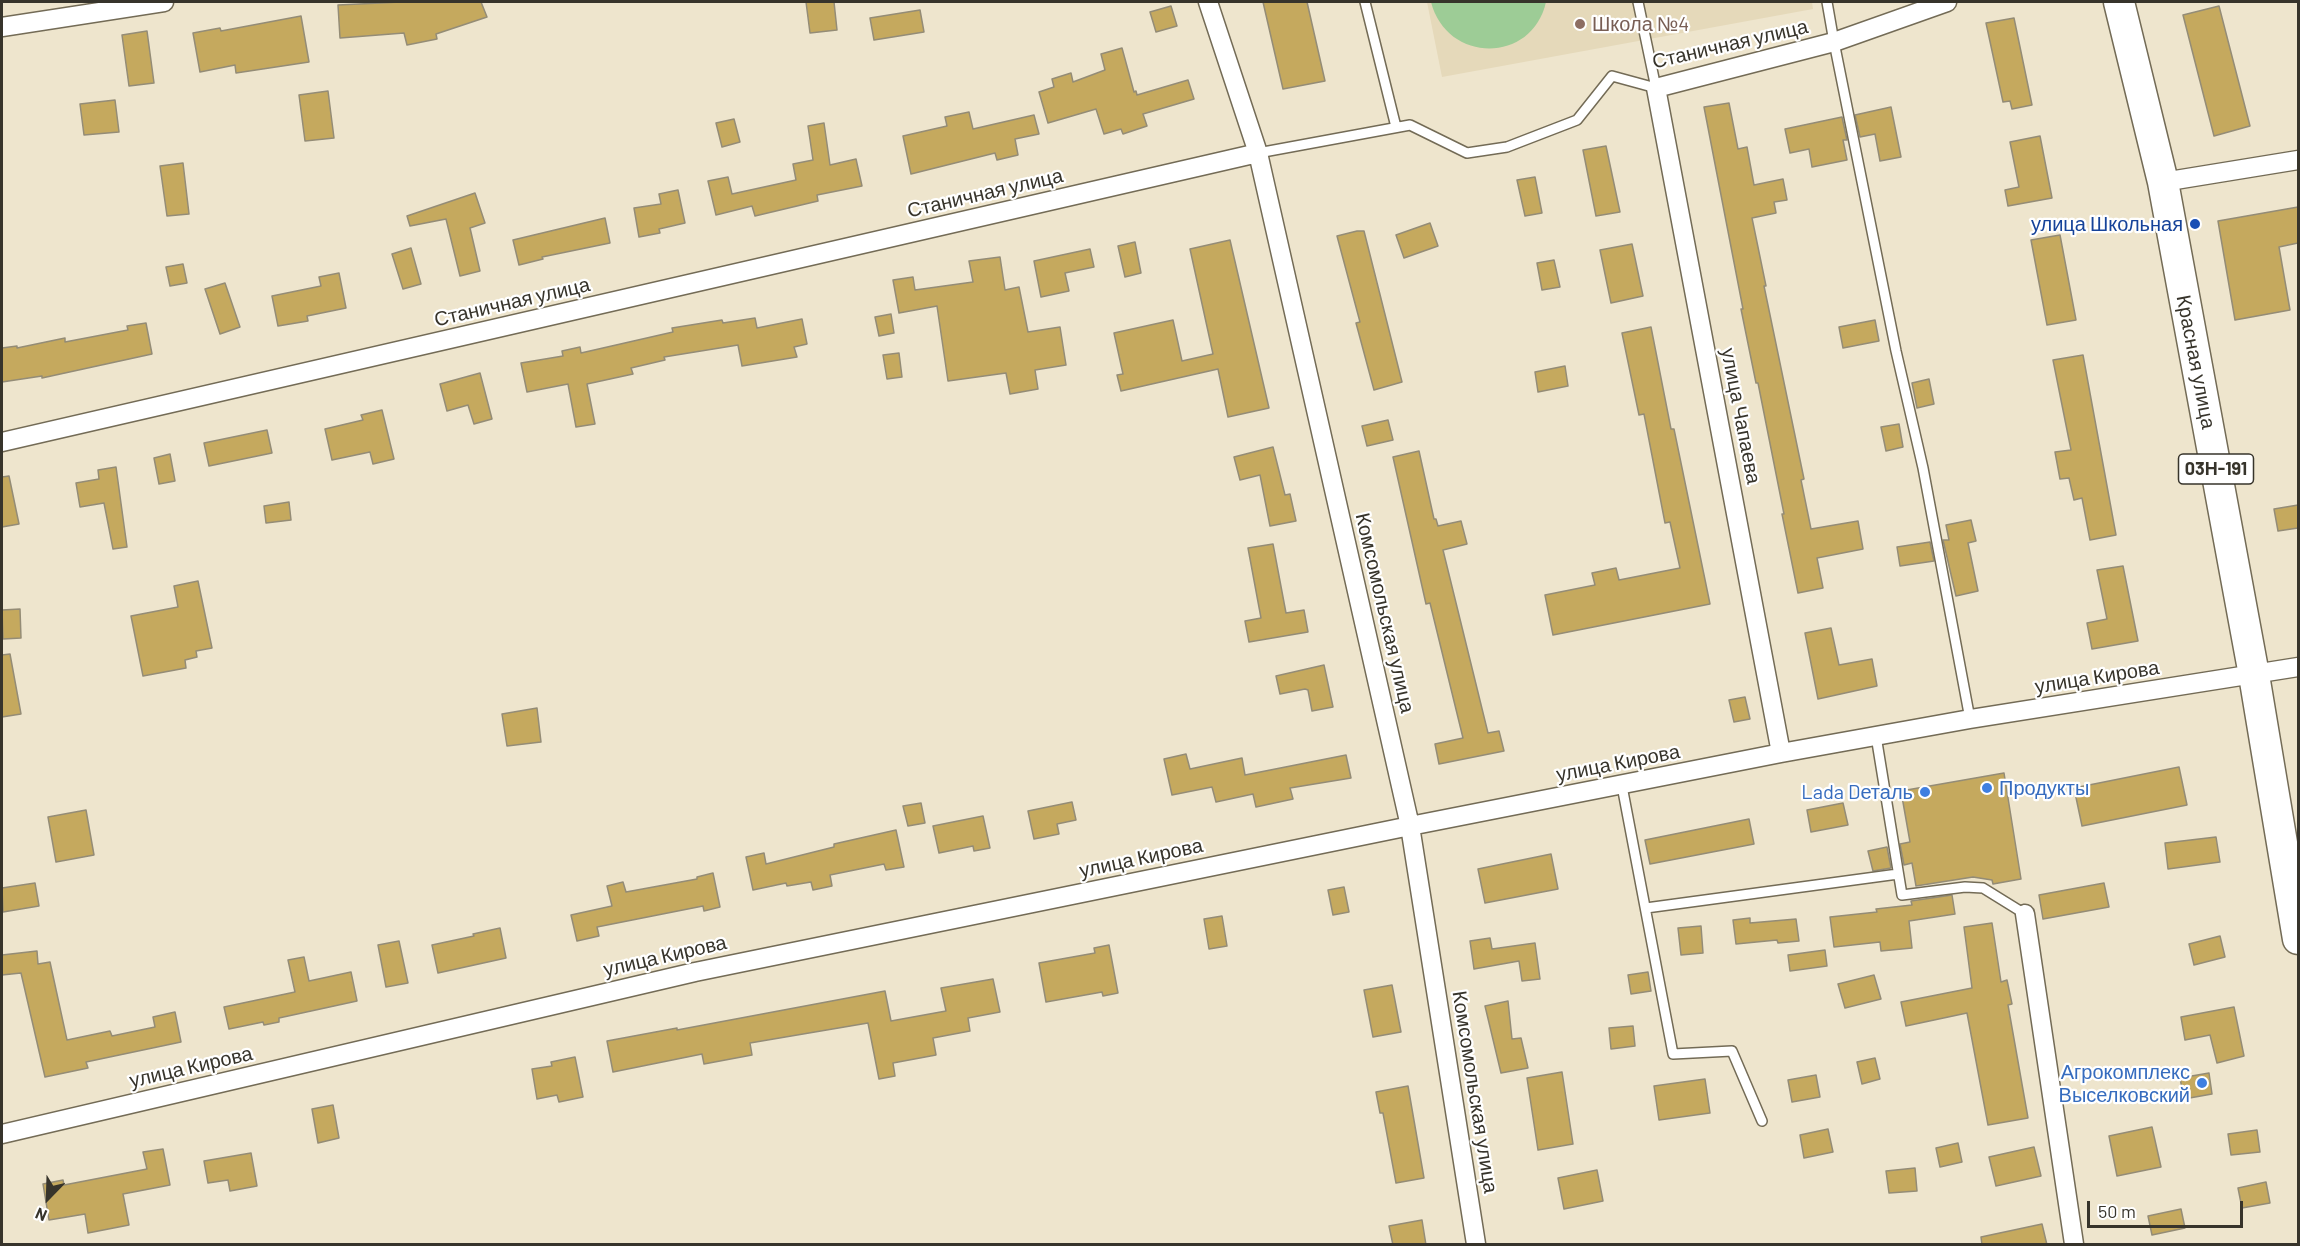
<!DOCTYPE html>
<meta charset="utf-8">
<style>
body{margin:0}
#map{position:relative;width:2300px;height:1246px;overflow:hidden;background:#eee5cd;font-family:Barlow,sans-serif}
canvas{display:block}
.frame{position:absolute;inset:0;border:3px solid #37342b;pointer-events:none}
.north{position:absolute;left:18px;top:1168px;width:60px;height:60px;-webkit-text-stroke:4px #fff;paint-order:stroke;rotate:203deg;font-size:16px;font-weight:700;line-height:24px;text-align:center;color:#37342b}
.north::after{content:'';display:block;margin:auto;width:21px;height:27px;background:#37342b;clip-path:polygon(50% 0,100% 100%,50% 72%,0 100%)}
.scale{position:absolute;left:2087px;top:1201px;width:156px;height:27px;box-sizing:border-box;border:3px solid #37342b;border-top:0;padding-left:8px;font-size:18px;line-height:21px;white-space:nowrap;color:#37342b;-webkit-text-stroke:4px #fff;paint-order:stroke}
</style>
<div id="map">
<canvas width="2300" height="1246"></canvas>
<div class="frame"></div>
<div class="north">N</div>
<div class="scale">50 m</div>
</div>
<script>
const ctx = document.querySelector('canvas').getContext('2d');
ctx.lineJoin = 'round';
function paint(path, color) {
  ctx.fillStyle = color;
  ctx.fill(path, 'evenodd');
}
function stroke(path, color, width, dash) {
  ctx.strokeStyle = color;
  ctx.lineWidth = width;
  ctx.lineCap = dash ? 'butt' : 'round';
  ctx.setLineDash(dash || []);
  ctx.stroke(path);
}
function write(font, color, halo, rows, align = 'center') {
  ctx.font = font + ' Barlow,sans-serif';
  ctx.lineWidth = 4.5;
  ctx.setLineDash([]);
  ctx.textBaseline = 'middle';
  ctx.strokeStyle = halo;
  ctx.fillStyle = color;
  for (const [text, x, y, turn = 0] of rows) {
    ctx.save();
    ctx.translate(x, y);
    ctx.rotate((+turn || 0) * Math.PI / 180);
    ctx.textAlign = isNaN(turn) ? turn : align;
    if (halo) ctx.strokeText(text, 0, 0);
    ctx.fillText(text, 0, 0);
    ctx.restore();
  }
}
const built = new Path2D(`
 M1427,2h385l1,7 -371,68z`);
const green = new Path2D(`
 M1431,2h115c-14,62 -99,62 -115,0z`);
const building = new Path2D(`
 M401,2h80l6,15 -51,17 1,5 -30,6 -3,-12 -64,5 -2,-33z
 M806,2h28l3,28 -27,3z
 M1263,2h44l18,79 -42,8z
 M1171,6l6,20 -21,6 -6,-20z
 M2219,6l31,120 -36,10 -31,-121z
 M920,10l4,22 -50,8 -4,-22z
 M301,16l8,46 -73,11 -1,-8 -35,7 -7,-39 27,-5 1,3z
 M2014,18l18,87 -20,4 -2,-8 -7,1 -17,-79z
 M147,31l7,52 -25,3 -7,-51z
 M1122,48l12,44 2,-1 1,4 51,-15 6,19 -51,15 4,12 -24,8 -2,-5 -17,5 -8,-25 -48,14 -9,-31 15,-5 -2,-8 19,-6 2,9 32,-12 -4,-16z
 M328,91l6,47 -29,3 -6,-46z
 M115,100l4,32 -35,3 -4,-31z
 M1729,103l9,46 9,-2 7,38 29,-6 4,21 -13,2 2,11 -24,5 14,68h-2l40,193 -3,1 10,49 47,-8 5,28 -46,9 6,30 -25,5 -16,-79h2l-26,-131h-2l-15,-74h2l-39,-202z
 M1891,107l10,50 -21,4 -5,-27 -15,3 -5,-22z
 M969,112l4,17 61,-14 5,19 -24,5 3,16 -21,5 -2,-7 -84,21 -8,-38 44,-10 -2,-9z
 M1842,117l5,23h-4l4,20 -35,7 -3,-18 -19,4 -5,-24z
 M734,119l6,23 -18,5 -6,-24z
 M824,123l6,42 26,-6 6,27 -45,9 1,6 -63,15 -3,-10 -36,9 -8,-34 20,-4 4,17 64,-14 -3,-16 20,-4 -5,-34z
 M2040,136l12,62 -44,8 -3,-16 14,-3 -9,-45z
 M1606,146l14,66 -24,4 -13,-66z
 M183,163l6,51 -22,2 -7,-50z
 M1535,177l7,36 -17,3 -8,-36z
 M678,190l7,33 -26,6 1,4 -21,4 -5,-29 27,-4 -2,-10z
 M475,193l10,30 -15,5 10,43 -20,5 -14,-57 -36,7 -3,-10z
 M2298,207v36l-19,4 11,63 -55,10 -17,-99z
 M605,218l5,25 -68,14 1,2 -24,6 -6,-25z
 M1430,223l8,23 -34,12 -8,-23z
 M1357,231h7l38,151 -28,8 -18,-67 4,-1 -23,-86z
 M2060,235l16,85 -29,5 -16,-85z
 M1230,240l39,168 -41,9 -10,-48 -97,22 -4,-16 6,-1 -9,-41 59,-13 9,41 31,-7 -23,-105z
 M1135,242l6,31 -16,4 -7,-31z
 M1632,244l11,52 -32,7 -11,-53z
 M411,248l10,36 -18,5 -11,-35z
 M1090,249l4,18 -29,6 4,18 -28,6 -7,-36z
 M1000,257l5,33 14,-3 9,45 32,-5 6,38 -31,5 3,19 -28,5 -4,-21 -58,8 -11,-75 -38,7 -6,-33 20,-3 2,13 58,-8 -4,-21z
 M1554,260l6,27 -18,3 -5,-27z
 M183,264l4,19 -17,3 -4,-19z
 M339,273l7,35 -39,8 1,5 -30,5 -6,-30 49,-10 -2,-9z
 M225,283l15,44 -20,7 -15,-45z
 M891,314l3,19 -15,3 -4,-19z
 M755,318l2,10 45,-9 5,25 -13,3 3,10 -55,9 -4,-21 -74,12 1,3 -34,8 2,6 -46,10 8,40 -19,3 -8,-43 -41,8 -6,-29 42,-7 -1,-5 18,-4 1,6 92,-21 -1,-4 50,-8 1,3z
 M1875,320l4,21 -36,7 -4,-21z
 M146,323l6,31 -110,24v-2l-40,6v-34l15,-2v2l48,-10v4l63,-12 -1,-4z
 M1651,327l20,102h3l36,175 -157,31 -8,-40 50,-10 -3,-12 24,-5 3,12 61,-12 -10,-46 -5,1 -21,-109 -5,1 -17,-82z
 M899,353l3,24 -15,2 -4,-24z
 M2083,355l33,180 -26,5 -8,-42 -8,2 -5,-22 -9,1 -5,-27 16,-2 -18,-90z
 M1565,366l3,20 -30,6 -3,-20z
 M480,373l12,46 -18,5 -6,-19 -21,6 -7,-27z
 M1929,379l5,25 -17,4 -5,-25z
 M382,410l12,49 -21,5 -3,-12 -38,8 -7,-31 38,-9 -2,-5z
 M1388,420l5,20 -26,6 -5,-20z
 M1899,424l4,23 -17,4 -5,-24z
 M267,430l5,23 -63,13 -5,-23z
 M1273,447l12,48 5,-1 6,27 -26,5 -10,-51 -20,5 -6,-23z
 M1419,451l15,68h2l2,7 23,-5 6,23 -24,6 45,183 11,-2 5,20 -65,13 -4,-20 28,-6 -33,-135 -4,1 -33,-147z
 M170,454l5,27 -16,3 -5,-26z
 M116,467l11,80 -14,2 -9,-46 -24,4 -4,-24 23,-4 -1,-9z
 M9,476l10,48 -17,3v-50z
 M289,502l2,18 -25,3 -2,-17z
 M2298,505v23l-20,3 -4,-22z
 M1971,520l5,21 -8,2 10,48 -22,5 -13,-56h6l-3,-15z
 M1930,542l4,19 -34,5 -3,-19z
 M1273,544l13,69 18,-3 4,22 -59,10 -4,-21 16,-3 -13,-70z
 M2123,566l15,75 -46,8 -5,-26 20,-4 -10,-49z
 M198,581l14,67 -16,3 1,6 -12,3 1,8 -43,8 -12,-60 47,-9 -4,-21z
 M20,609l1,29 -18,1 -1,-29z
 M1831,628l8,37 33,-6 5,27 -59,13 -13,-66z
 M10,654l11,60 -19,3v-62z
 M1324,665l9,42 -21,4 -4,-21 -3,-1 -25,5 -4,-18z
 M1745,697l5,22 -16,3 -5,-22z
 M537,708l4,34 -34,4 -5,-32z
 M1186,754l4,15 52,-11 3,17 101,-20 5,23 -61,10 3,11 -37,8 -3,-13 -37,8 -4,-15 -40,8 -8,-36z
 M2179,767l8,38 -105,21 -8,-38z
 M2004,773l17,106 -28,5 -1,-4 -19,-3 -57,9 -4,-23 -8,2 -4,-21 10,-2 -9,-51z
 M1072,802l4,18 -19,4 2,10 -25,5 -6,-28z
 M921,803l4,20 -17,3 -5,-20z
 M1843,803l5,22 -37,7 -4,-22z
 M86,810l8,45 -38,7 -8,-45z
 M983,816l7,32 -16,3 -1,-5 -34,7 -6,-27z
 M1749,819l5,25 -104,20 -5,-24z
 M896,830l8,37 -18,3 -2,-6 -54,11 2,11 -19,4 -2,-8 -24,4 -1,-3 -33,7 -7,-33 18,-4 2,11 68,-17v-3z
 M2216,837l4,25 -52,7 -3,-26z
 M1887,847l4,21 -18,3 -5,-20z
 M1551,854l7,35 -73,14 -7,-34z
 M713,873l7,34 -16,4 -1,-5 -106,21 2,9 -22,5 -6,-26 41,-9 -5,-20 16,-4 3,10 71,-13v-2z
 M35,883l4,23 -36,6 -1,-24z
 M2104,883l5,24 -66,12 -4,-24z
 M1344,887l5,25 -16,3 -5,-25z
 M1952,895l3,19 -46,7 3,27 -31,3 -1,-9 -46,5 -4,-30 47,-5 -1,-3 36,-4 -1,-4z
 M1222,916l5,30 -18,3 -5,-30z
 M1750,918v5l46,-4 3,22 -21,2 -1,-3 -41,4 -3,-24z
 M1992,923l9,59 6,-2 5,24 -4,1 20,113 -40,7 -21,-112 -61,13 -5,-24 71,-14 -8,-61z
 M1701,926l2,27 -22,2 -3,-27z
 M500,928l6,30 -68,15 -6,-28 42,-9 -1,-2z
 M2220,936l5,21 -31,8 -5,-21z
 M1490,938l2,11 43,-6 5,36 -18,2 -3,-20 -45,8 -4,-28z
 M399,941l9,42 -22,4 -8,-42z
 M1109,945l9,48 -15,3 -1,-4 -56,10 -7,-39 56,-10 -1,-5z
 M1825,950l2,16 -37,5 -2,-16z
 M37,951l1,13 12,-2 17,78 43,-9 2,5 43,-9 -2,-10 22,-5 6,30 -95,20 2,6 -43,9 -24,-104 -19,2v-20z
 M304,957l5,24 42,-9 6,29 -78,17v4l-15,3 -1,-3 -34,7 -5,-22 71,-15 -7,-32z
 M1648,972l3,19 -20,3 -3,-19z
 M1874,975l7,24 -36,9 -7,-24z
 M993,979l7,33 -32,6 2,13 -37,7 3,17 -43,8 2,13 -16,3 -11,-56 -118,20 2,12 -48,9 -2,-10 -89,18 -6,-31 70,-13v2l208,-39 6,30 55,-10 -5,-23z
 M1392,985l9,47 -28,5 -9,-47z
 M1508,1001l4,38 9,-1 7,30 -27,5 -16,-67z
 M2234,1007l10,49 -27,7 -7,-28 -25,5 -4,-23z
 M1633,1026l2,20 -24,3 -2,-21z
 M575,1057l8,40 -24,5 -2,-7 -20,4 -5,-30 20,-3 -1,-4z
 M1875,1058l5,21 -18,5 -5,-22z
 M1562,1072l11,72 -35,6 -11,-72z
 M2209,1073l3,21 -28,5 -4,-21z
 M1816,1075l4,22 -28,5 -4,-22z
 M1705,1079l5,34 -51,7 -5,-34z
 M1408,1086l16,92 -28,5 -13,-70h-3l-4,-21z
 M333,1105l6,33 -21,5 -6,-34z
 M2152,1127l9,40 -44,9 -8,-40z
 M1828,1129l5,23 -29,6 -4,-23z
 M2257,1130l3,22 -29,3 -3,-21z
 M1958,1143l4,19 -22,5 -4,-19z
 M2034,1147l7,29 -45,10 -7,-29z
 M163,1149l7,36 -47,9 6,31 -41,8 -3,-19 -36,6 -6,-36 20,-4 1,5 83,-16 -4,-17z
 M251,1153l6,33 -27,5 -2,-11 -20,3 -4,-22z
 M1915,1168l2,23 -28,2 -3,-22z
 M1597,1170l6,31 -39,8 -6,-31z
 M2266,1182l4,21 -28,5 -4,-20z
 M2181,1209l4,19 -33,7 -4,-19z
 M1422,1220l4,25h-33l-4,-19z
 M2042,1224l5,21h-65l-1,-8z`);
const lane = new Path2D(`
 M1365,2l31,125
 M1827,2l7,40 62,309 27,117 47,251
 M1258,153l152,-28 57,28 40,-6 70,-27 35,-44 44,12 -18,-86
 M1876,736l26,159 63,-8 18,1 42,26
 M1622,786l51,268 59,-3 30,70
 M1646,908l252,-34`);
const street = new Path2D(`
 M1208,2l50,151 152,673 66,418
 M2,27l162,-25
 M2163,182l135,-22
 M2,442l1256,-289
 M1781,753l-125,-665 178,-46 113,-40
 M2025,914l49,330
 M2,1134l693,-162 715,-146 371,-73 189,-34 328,-52`);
const primary = new Path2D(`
 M2119,2l44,180 91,493 44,264`);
const markers = [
 [1580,24,6,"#8d6e63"],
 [2195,224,6,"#1a4fb4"],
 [1987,788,6,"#3f7fe0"],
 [1925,792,6,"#3f7fe0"],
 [2202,1083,6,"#3f7fe0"]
];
const shields = [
 [2216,469,75]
];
const shieldNames = [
 ["03Н-191",2216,469]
];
const educationNames = [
 ["Школа №4",1592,24]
];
const streetNames = [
 ["Станичная улица",1730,44,-13],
 ["Станичная улица",985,193,-13],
 ["Станичная улица",512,302,-13],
 ["Красная улица",2196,362,79],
 ["улица Чапаева",1741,416,79],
 ["Комсомольская улица",1385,613,77],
 ["улица Кирова",2097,677,-9],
 ["улица Кирова",1618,763,-11],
 ["улица Кирова",1141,858,-12],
 ["улица Кирова",665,956,-13],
 ["улица Кирова",191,1067,-13],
 ["Комсомольская улица",1475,1092,81]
];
const transitNames = [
 ["улица Школьная",2183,224]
];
const shopNames = [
 ["Продукты",1999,788,"left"],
 ["Lada Dеталь",1913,792],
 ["Агрокомплекс",2190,1072],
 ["Выселковский",2190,1095]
];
paint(built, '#e5d9ba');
paint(green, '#9dcc96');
paint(building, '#c5a95e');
stroke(building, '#948c76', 1.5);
stroke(lane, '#736b56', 12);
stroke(street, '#736b56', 21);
stroke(primary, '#736b56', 33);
stroke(lane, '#fff', 9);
stroke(street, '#fff', 18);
stroke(primary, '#fff', 30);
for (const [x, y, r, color] of markers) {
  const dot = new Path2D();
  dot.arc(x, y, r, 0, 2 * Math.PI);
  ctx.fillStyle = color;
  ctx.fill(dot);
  stroke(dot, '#fff', 2);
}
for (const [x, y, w] of shields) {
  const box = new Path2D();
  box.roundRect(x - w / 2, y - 15, w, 30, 4.5);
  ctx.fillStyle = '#fff';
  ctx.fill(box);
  stroke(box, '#37342b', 1.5);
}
write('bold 18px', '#37342b', null, shieldNames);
write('20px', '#785e54', '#fff', educationNames, 'left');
write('20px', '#37342b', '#fff', streetNames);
write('20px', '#164399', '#fff', transitNames, 'right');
write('20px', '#366cbe', '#fff', shopNames, 'right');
</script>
